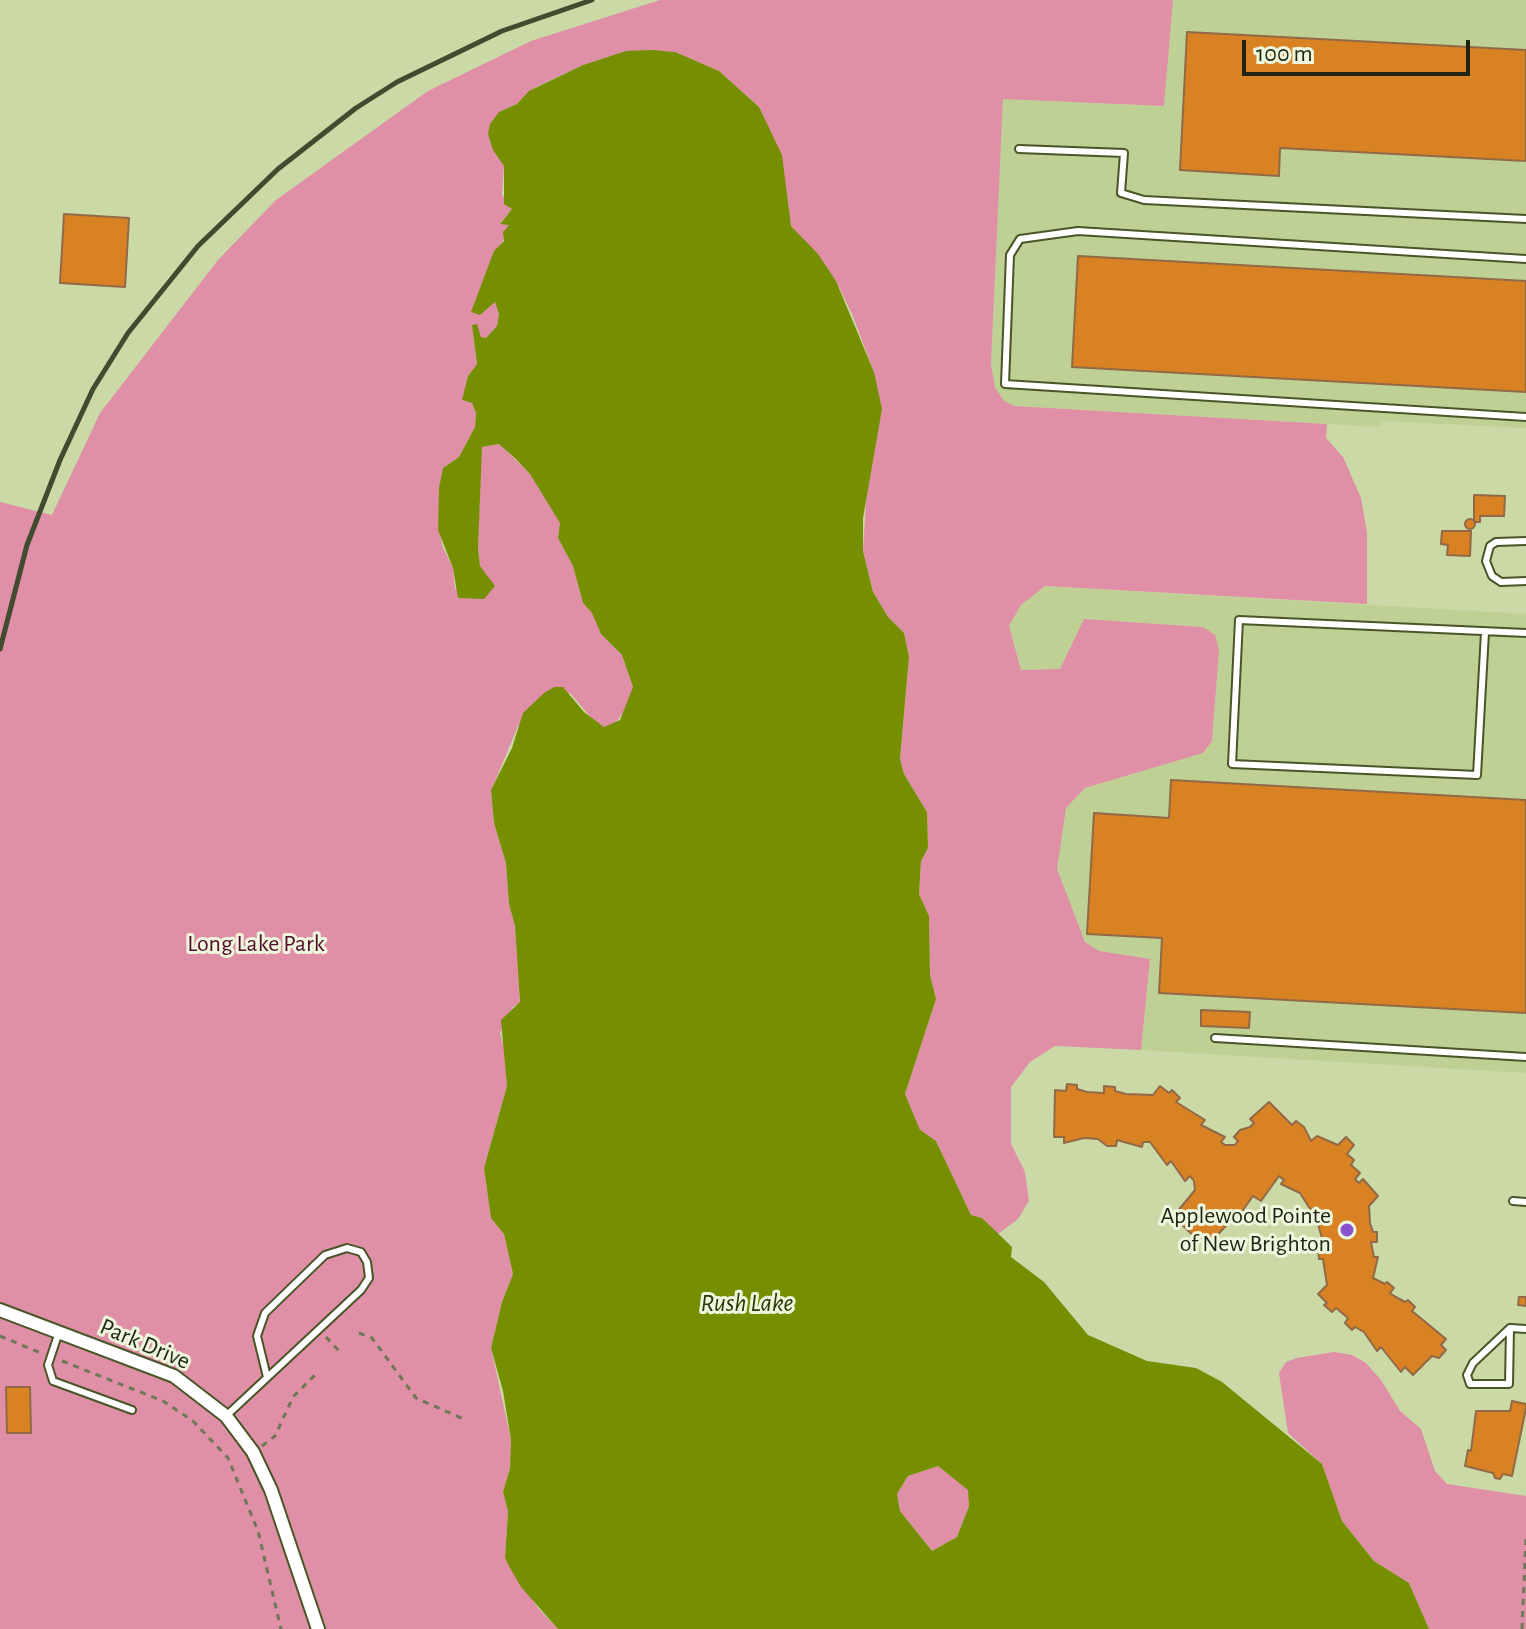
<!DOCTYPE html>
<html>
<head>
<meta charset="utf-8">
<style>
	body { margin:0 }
	#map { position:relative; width:1526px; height:1629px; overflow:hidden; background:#cad9a6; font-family:"Alegreya Sans",sans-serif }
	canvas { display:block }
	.scale { position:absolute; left:1242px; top:40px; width:228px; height:36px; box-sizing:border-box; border:4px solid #1f2511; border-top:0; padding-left:10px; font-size:24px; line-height:28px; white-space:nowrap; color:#1f2511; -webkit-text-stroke:6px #eef7dd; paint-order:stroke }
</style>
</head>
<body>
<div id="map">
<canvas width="1526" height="1629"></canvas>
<div class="scale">100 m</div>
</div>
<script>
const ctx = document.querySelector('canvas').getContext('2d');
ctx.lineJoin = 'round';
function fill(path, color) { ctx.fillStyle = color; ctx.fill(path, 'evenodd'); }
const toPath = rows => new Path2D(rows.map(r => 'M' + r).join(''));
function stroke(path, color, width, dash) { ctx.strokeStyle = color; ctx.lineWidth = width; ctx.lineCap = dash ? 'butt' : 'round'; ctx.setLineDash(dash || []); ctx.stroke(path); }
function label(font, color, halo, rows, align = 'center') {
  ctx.font = font + ' "Alegreya Sans",sans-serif'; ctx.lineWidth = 6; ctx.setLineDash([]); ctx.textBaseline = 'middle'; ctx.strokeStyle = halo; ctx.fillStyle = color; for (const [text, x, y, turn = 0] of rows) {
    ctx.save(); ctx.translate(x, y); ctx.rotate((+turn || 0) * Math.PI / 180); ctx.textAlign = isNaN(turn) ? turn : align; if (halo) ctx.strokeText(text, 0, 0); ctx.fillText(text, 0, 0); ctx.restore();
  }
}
const built = toPath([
	[1173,0,1526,0,1526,428,1381,421,1380,427,1014,406,1004,401,995,388,991,364,1003,99,1164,106],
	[1044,586,1526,614,1526,1073,1141,1050,1150,959,1099,951,1085,942,1057,869,1058,843,1066,808,1085,788,1203,753,1212,741,1219,650,1203,627,1084,619,1060,669,1021,670,1009,626,1021,605]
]);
const green = toPath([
	[660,0,1173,0,1164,106,1003,99,991,364,995,388,1004,401,1014,406,1327,424,1326,438,1343,457,1361,498,1367,532,1367,604,1045,586,1021,605,1009,626,1021,670,1060,669,1084,619,1203,627,1215,635,1219,650,1212,741,1203,753,1085,788,1066,808,1057,869,1085,942,1099,951,1150,959,1141,1050,1055,1046,1030,1062,1011,1087,1011,1144,1025,1172,1029,1201,1018,1219,998,1234,982,1218,971,1215,936,1141,920,1131,905,1094,936,999,930,975,929,916,919,894,921,861,928,848,927,812,904,774,900,759,909,657,904,633,888,617,873,592,863,551,874,372,852,314,836,281,791,226,759,107,719,71,674,52,627,51,583,65,534,88,517,104,499,112,488,134,504,166,502,195,512,209,500,223,510,225,473,307,483,309,496,301,499,314,497,326,486,338,481,337,476,324,473,334,477,364,468,376,463,400,472,403,476,413,475,427,459,457,443,468,438,522,442,545,453,568,455,589,488,579,480,566,478,547,481,454,482,447,500,444,530,474,557,516,560,523,558,538,573,566,583,603,592,612,601,634,622,655,633,687,626,709,613,726,604,727,594,721,570,693,518,726,491,791,494,823,506,863,509,904,515,926,520,1003,513,1007,500,1033,506,1054,507,1086,484,1168,491,1217,504,1234,513,1274,502,1302,491,1348,511,1440,510,1468,503,1492,508,1511,505,1558,538,1608,558,1629,0,1629,0,502,52,515,100,413,218,260,276,200,428,91,531,41],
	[1334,1352,1352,1355,1366,1363,1381,1380,1400,1411,1421,1429,1435,1471,1447,1484,1526,1496,1526,1629,1429,1629,1409,1583,1374,1561,1342,1521,1322,1464,1288,1433,1279,1373,1286,1362,1297,1358],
	[938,1466,969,1490,969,1506,957,1537,932,1551,900,1511,897,1494,908,1476]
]);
const water = toPath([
	[651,50,675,52,719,71,759,107,782,155,791,226,818,254,836,281,874,372,882,409,863,518,863,551,873,592,888,617,904,633,909,657,900,759,904,774,927,812,928,848,921,861,919,894,929,916,930,975,936,999,905,1094,920,1130,936,1141,971,1215,982,1218,1012,1247,1011,1257,1044,1282,1088,1335,1147,1361,1196,1368,1222,1382,1322,1464,1342,1521,1374,1561,1409,1583,1429,1629,558,1629,521,1587,509,1566,505,1558,508,1511,503,1492,510,1468,511,1440,503,1391,491,1348,502,1302,513,1274,504,1234,491,1218,484,1168,507,1086,501,1020,520,1002,515,926,509,904,506,863,494,823,491,790,512,748,523,713,544,693,554,687,563,687,584,712,604,727,620,720,633,687,622,655,601,634,592,613,583,603,573,566,558,538,560,523,530,474,515,458,499,444,482,447,478,548,480,566,495,586,484,599,458,598,453,568,438,530,439,488,443,468,459,457,475,427,476,413,472,403,462,400,468,376,477,364,472,325,477,324,481,337,486,338,497,326,499,314,495,302,480,315,471,312,494,251,504,241,503,232,509,225,500,224,512,209,504,204,504,166,493,150,488,134,490,124,499,112,517,104,529,91,583,65,626,51],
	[938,1466,968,1490,969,1506,957,1537,932,1551,900,1511,897,1494,908,1476]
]);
const building = toPath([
	[1187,32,1526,50,1526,161,1280,148,1279,176,1180,170,1187,32],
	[64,214,129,218,125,287,60,283,64,214],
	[1078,256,1526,281,1526,392,1072,367,1078,256],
	[1474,495,1505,496,1504,516,1480,516,1480,522,1474,522,1474,495],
	'1465 524a5 5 0 1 1 10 0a5 5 0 1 1-10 0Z',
	[1442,531,1471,531,1470,556,1447,555,1448,545,1441,544,1442,531],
	[1171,780,1526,800,1526,1013,1159,993,1162,938,1087,934,1094,813,1169,818,1171,780],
	[1201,1010,1250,1012,1249,1028,1201,1026,1201,1010],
	[1067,1084,1077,1085,1077,1089,1087,1092,1104,1093,1104,1086,1115,1087,1115,1091,1126,1094,1153,1095,1160,1086,1169,1093,1172,1090,1180,1098,1176,1102,1205,1120,1201,1125,1225,1137,1221,1142,1225,1145,1235,1145,1238,1141,1234,1137,1240,1130,1250,1127,1254,1123,1250,1119,1269,1102,1292,1125,1296,1121,1304,1127,1311,1141,1317,1136,1338,1145,1346,1137,1354,1145,1347,1154,1354,1160,1351,1165,1360,1173,1355,1179,1359,1183,1363,1179,1378,1196,1369,1206,1370,1223,1373,1232,1377,1232,1377,1242,1371,1242,1374,1257,1378,1257,1373,1278,1385,1284,1387,1282,1394,1288,1390,1293,1394,1296,1405,1302,1408,1300,1415,1307,1412,1311,1446,1339,1441,1345,1446,1350,1439,1358,1432,1356,1413,1375,1405,1367,1401,1372,1381,1347,1377,1351,1364,1332,1355,1327,1352,1330,1345,1323,1348,1318,1336,1308,1332,1312,1324,1305,1327,1303,1318,1294,1327,1285,1323,1259,1319,1259,1318,1249,1325,1249,1316,1217,1322,1216,1322,1213,1319,1210,1314,1215,1300,1193,1281,1184,1284,1180,1279,1176,1261,1201,1253,1196,1243,1210,1246,1212,1239,1219,1235,1216,1211,1242,1205,1236,1198,1240,1180,1223,1183,1218,1177,1212,1195,1190,1194,1181,1190,1176,1185,1181,1171,1161,1167,1165,1150,1142,1143,1142,1142,1147,1117,1140,1116,1146,1107,1146,1098,1139,1084,1138,1064,1143,1064,1137,1054,1137,1055,1090,1066,1091,1067,1084],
	[1519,1297,1526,1297,1526,1306,1518,1305,1519,1297],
	[6,1387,30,1387,31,1433,7,1433,6,1387],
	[1512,1401,1526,1404,1526,1408,1512,1476,1503,1474,1500,1479,1495,1478,1493,1473,1465,1466,1468,1450,1471,1451,1476,1411,1510,1411,1512,1401]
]);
const path = toPath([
	[359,1333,372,1338,416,1398,466,1420],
	[0,1336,43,1354],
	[326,1337,340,1352],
	[62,1361,163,1401,193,1421,228,1458,258,1531,281,1629],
	[262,1446,275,1436,293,1397,316,1374],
	[1522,1629,1526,1539]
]);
const service = toPath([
	[1019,149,1124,153,1121,193,1144,200,1526,219],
	[1526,259,1078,231,1020,239,1010,255,1005,384,1526,417],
	[1526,541,1496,542,1490,546,1486,561,1492,576,1501,582,1526,581],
	[1485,632,1477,775,1232,764,1239,620,1526,633],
	[1215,1038,1526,1057],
	[1513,1201,1526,1202],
	[1510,1328,1509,1384,1470,1384,1467,1375,1473,1363,1510,1328,1526,1329],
	[59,1332,48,1365,53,1381,132,1410],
	[226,1416,361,1290,369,1278,367,1262,361,1252,347,1248,325,1255,265,1313,257,1336,267,1377]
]);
const minor = toPath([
	[0,1310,174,1376,226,1416,253,1452,271,1490,318,1629]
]);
const rail = toPath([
	[0,649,27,545,60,460,93,389,128,333,198,246,278,169,356,108,397,82,502,31,592,0]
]);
const markers = [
	[1347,1230,8,"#8954cb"]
];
const parkNames = [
	["Long Lake Park",256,944]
];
const poiNames = [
	["Applewood Pointe",1331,1216],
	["of New Brighton",1331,1244]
];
const streetNames = [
	["Park Drive",145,1344,23]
];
const waterNames = [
	["Rush Lake",747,1303]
];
fill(built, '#bfd095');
fill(green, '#df8fa6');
fill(water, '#758f01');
fill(building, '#d98224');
stroke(building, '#916947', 2);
stroke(service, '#495527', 10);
stroke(minor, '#495527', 16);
stroke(path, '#6d7855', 3, [6, 6]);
stroke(service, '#fff', 6);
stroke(minor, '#fff', 12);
stroke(rail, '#424a30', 5);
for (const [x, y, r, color] of markers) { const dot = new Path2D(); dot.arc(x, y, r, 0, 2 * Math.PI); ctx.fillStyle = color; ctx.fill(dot); stroke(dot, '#eef7dd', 3); }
label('24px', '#530b29', '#eef7dd', parkNames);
label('24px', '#1f2511', '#eef7dd', poiNames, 'right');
label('24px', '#1f2511', '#eef7dd', streetNames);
label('italic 26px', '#2c3705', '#eef7dd', waterNames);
</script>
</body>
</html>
